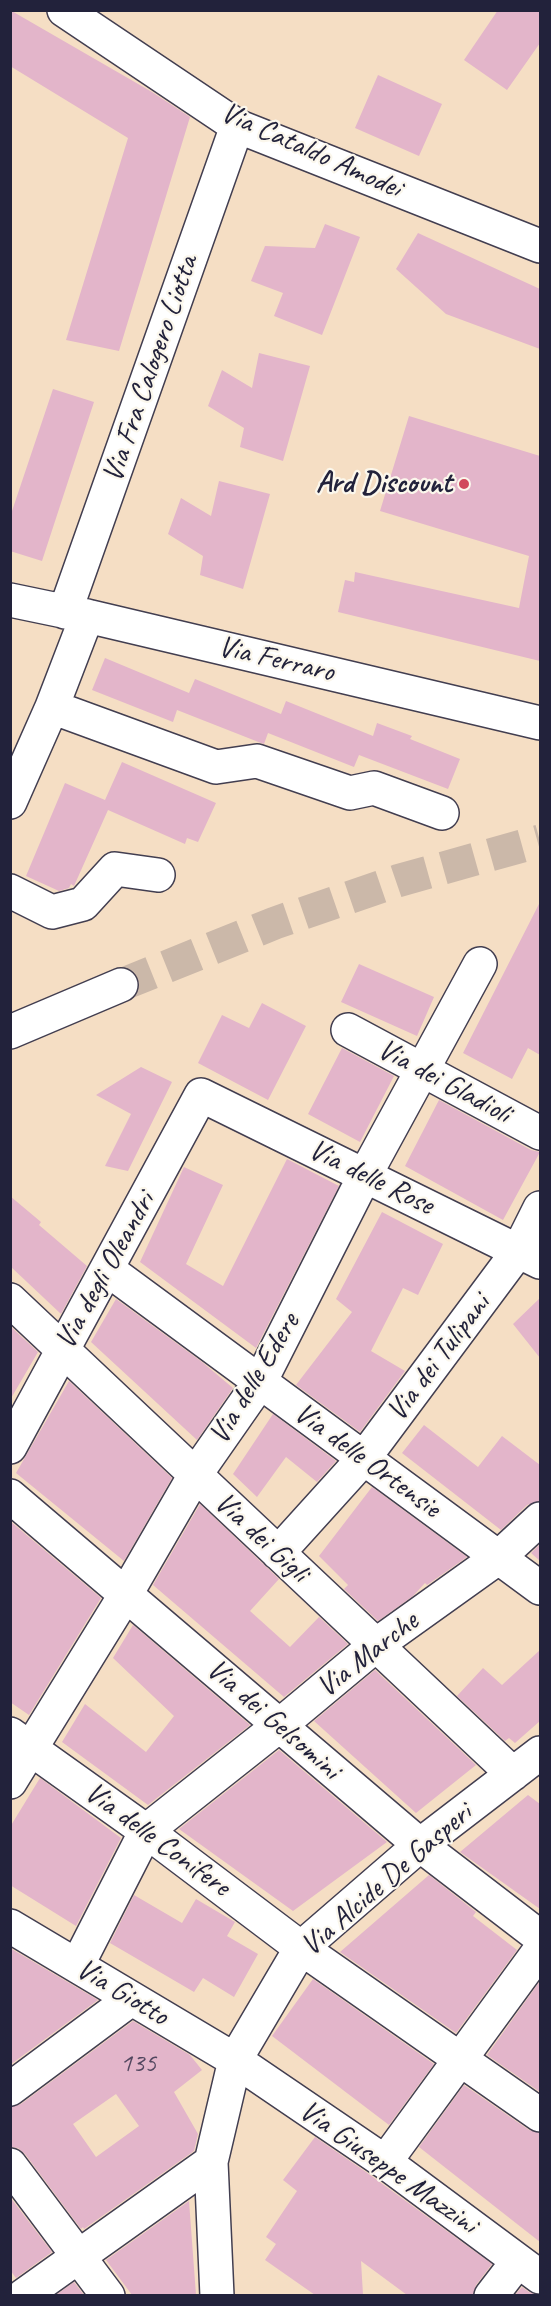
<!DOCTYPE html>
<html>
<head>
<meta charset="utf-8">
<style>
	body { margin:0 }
	#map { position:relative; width:551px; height:2306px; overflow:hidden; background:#f5dec4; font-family:Caveat,sans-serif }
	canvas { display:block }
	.frame { position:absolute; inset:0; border:12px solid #22223b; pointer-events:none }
</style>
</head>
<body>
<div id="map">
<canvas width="551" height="2306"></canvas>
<div class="frame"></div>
</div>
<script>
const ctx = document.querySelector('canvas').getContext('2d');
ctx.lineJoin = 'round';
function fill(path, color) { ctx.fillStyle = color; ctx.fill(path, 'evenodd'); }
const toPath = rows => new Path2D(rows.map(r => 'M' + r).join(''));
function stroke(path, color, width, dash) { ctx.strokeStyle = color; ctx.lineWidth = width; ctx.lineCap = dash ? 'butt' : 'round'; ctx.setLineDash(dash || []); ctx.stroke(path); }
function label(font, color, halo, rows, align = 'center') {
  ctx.font = font + ' Caveat,sans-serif'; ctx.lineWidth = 4.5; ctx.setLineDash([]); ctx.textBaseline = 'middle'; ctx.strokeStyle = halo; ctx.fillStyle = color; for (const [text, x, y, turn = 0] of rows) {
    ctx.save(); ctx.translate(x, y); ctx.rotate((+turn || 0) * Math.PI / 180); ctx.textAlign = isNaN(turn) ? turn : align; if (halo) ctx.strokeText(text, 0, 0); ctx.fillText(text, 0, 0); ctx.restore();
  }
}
const building = toPath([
	[10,10,152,92,190,117,119,351,66,340,128,138,10,66],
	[498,10,540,10,540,43,507,90,464,60],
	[378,75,442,104,419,156,355,128],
	[325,224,360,237,322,335,274,316,283,293,251,281,265,246,315,248],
	[418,233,540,289,540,349,446,314,396,269],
	[259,353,310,366,283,461,240,447,244,428,208,406,222,370,252,388],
	[53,389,94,402,42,561,10,551,10,517],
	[409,416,540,456,540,661,338,612,345,580,354,582,355,572,519,608,529,556,380,511],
	[219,481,270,494,243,589,200,575,203,556,168,534,181,498,211,516],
	[105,658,189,693,195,679,281,714,286,701,373,736,377,723,412,736,410,739,460,759,448,789,359,755,354,767,268,733,264,744,261,743,177,710,173,722,92,690],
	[122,762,216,803,198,842,187,838,185,844,108,810,74,886,71,884,69,888,59,891,26,876,65,783,105,800],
	[540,902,540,1055,528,1048,512,1079,463,1053],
	[359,964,434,997,417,1036,341,1002],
	[262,1003,306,1026,268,1100,198,1063,222,1015,249,1028],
	[342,1048,394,1076,360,1142,308,1114],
	[141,1067,172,1082,128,1171,105,1166,131,1114,96,1095],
	[439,1100,531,1150,540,1152,503,1220,405,1166],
	[287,1159,339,1186,256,1348,140,1262,184,1167,223,1185,186,1264,223,1286],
	[10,1196,41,1222,39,1225,87,1266,61,1314,10,1266],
	[382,1212,443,1244,418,1295,403,1288,371,1351,405,1371,360,1432,296,1385,352,1312,336,1299],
	[540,1298,540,1358,513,1324],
	[116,1299,202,1362,233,1388,197,1440,91,1342],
	[10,1326,38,1352,10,1400],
	[69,1381,172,1478,124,1561,16,1473],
	[273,1414,336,1461,317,1482,286,1457,257,1497,233,1474],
	[424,1425,478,1467,502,1436,540,1465,540,1501,527,1505,501,1530,402,1453],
	[372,1487,467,1557,427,1585,425,1583,413,1596,378,1621,344,1589,348,1585,319,1556],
	[200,1504,279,1579,250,1611,290,1647,319,1617,348,1644,284,1697,153,1585],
	[10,1521,101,1598,29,1715,10,1702],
	[540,1544,540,1561,531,1553],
	[133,1625,250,1725,148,1805,62,1742,85,1704,146,1752,174,1716,113,1658],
	[540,1650,540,1721,515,1743,509,1738,505,1741,457,1696,483,1668,502,1685],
	[375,1670,476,1765,416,1813,314,1721],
	[279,1750,387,1842,293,1911,179,1829],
	[40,1778,121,1838,76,1926,10,1885,10,1827],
	[528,1795,540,1804,540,1909,460,1852],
	[429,1875,476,1912,473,1916,517,1950,456,2033,340,1952],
	[134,1895,182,1923,196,1899,235,1922,227,1936,258,1954,234,1997,203,1978,194,1992,110,1943],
	[10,1948,98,2000,10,2065],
	[313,1979,434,2064,389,2125,272,2036],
	[540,1981,540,2092,487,2055],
	[133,2021,190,2055,202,2070,174,2092,198,2134,194,2151,84,2229,83,2227,81,2229,25,2154,18,2148,10,2147,10,2107,21,2104],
	[116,2094,139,2126,96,2157,73,2124],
	[464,2085,529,2130,540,2133,540,2242,419,2147],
	[315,2137,366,2172,492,2264,476,2285,473,2295,407,2295,361,2261,363,2295,315,2295,265,2260,276,2244,266,2237,297,2191,283,2180],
	[10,2197,52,2252,16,2278,10,2270],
	[189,2201,196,2295,132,2295,106,2260],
	[74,2282,84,2295,56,2295],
	[522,2287,529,2292,537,2295,515,2295]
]);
const majorTunnel = toPath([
	[121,985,275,923,397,881,540,841]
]);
const minor = toPath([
	[64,10,237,126,540,246],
	[10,600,87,616,540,723],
	[65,612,237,126],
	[52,707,216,767,257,761,350,793,374,788,442,813],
	[10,802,52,707,87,616],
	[10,891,52,912,83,904,115,869,158,875],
	[348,1030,540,1133],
	[107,1269,540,1588],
	[10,1300,513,1774],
	[10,1447,201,1095,540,1262],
	[10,1496,420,1845,540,1937],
	[278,1553,364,1458,519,1250,540,1208],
	[10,1734,146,1831,301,1948,540,2115],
	[10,1782,126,1594,195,1475,260,1382,365,1175,480,964],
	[10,1926,235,2060,385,2162,540,2277],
	[77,1966,146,1831,280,1725,376,1645,499,1557,540,1519],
	[10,2089,131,1999],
	[385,2162,540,1950],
	[10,2165,108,2296],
	[23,2296,211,2162],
	[217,2296,211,2162,235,2060,301,1948,420,1845,540,1753],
	[491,2296,518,2261]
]);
const major = toPath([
	[10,1032,121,985]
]);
const markers = [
	[464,484,6,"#d1495b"]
];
const numberNames = [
	["135",138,2064]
];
const streetNames = [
	["Via Cataldo Amodei",311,151,24],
	["Via Fra Calogero Liotta",151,369,-71],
	["Via Ferraro",276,660,13],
	["Via dei Gladioli",444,1082,28],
	["Via delle Rose",371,1178,26],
	["Via degli Oleandri",106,1271,-61],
	["Via dei Tulipani",439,1358,-53],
	["Via delle Edere",255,1379,-59],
	["Via delle Ortensie",367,1461,36],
	["Via dei Gigli",261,1538,43],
	["Via Marche",368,1655,-38],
	["Via dei Gelsomini",273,1720,41],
	["Via delle Conifere",157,1840,36],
	["Via Alcide De Gasperi",387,1880,-41],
	["Via Giotto",122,1993,31],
	["Via Giuseppe Mazzini",388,2168,35]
];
const poiNames = [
	["Ard Discount",452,484]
];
fill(building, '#e3b5ca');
stroke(majorTunnel, '#cbb8a9', 33, [33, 16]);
stroke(minor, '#423e50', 36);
stroke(major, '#423e50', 36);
stroke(minor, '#fff', 33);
stroke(major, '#fff', 33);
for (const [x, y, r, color] of markers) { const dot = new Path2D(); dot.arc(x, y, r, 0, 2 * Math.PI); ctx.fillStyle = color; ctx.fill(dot); stroke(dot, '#fbf7ec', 2); }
label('27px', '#52475f', null, numberNames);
label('30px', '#22223b', '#fbf7ec', streetNames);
label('bold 30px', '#22223b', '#fbf7ec', poiNames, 'right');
</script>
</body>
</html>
